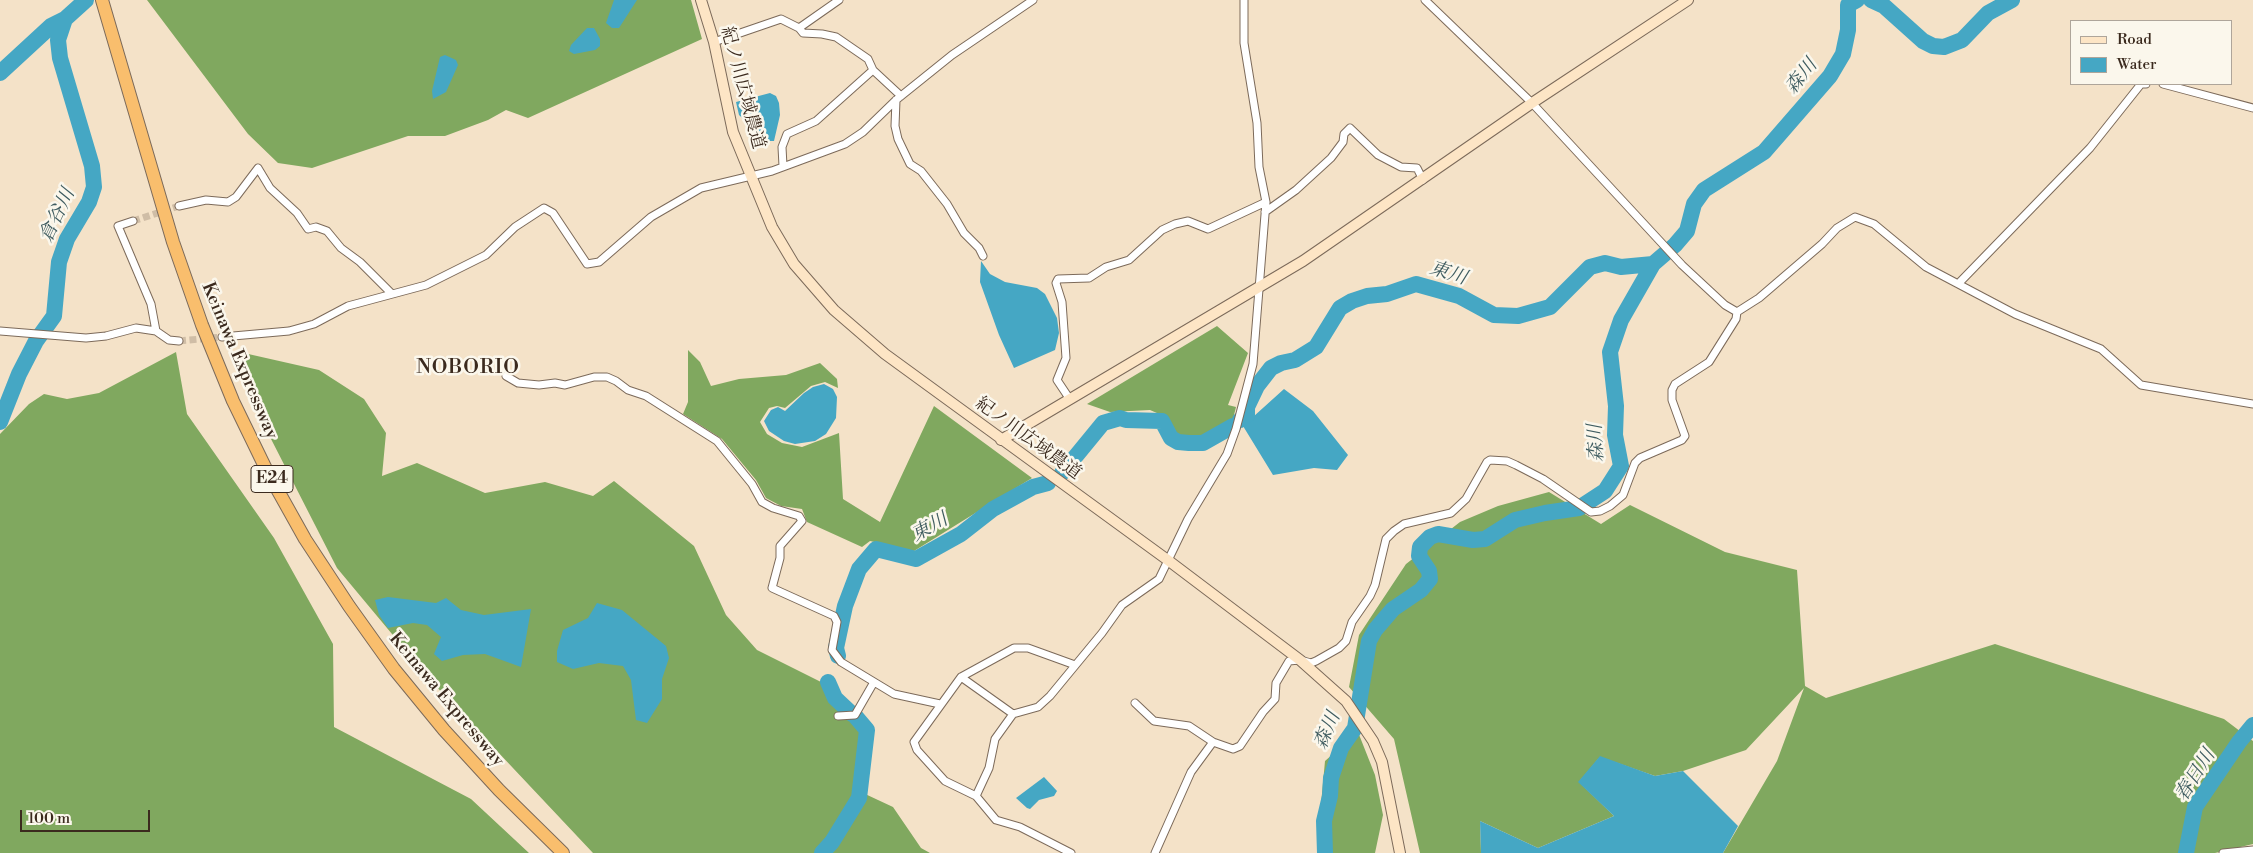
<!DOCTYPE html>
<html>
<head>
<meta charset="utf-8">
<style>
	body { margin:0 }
	#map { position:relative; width:2253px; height:853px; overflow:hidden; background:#f4e2c8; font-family:"Libre Bodoni",serif }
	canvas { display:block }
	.legend { position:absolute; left:2070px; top:20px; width:162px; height:65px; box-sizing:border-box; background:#fbf7ec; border:1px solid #aea59a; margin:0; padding:6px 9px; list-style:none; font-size:15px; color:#3b2a1e }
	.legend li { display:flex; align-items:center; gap:10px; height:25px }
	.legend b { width:25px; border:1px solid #aea59a }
	.scale { position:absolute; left:20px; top:810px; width:130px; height:22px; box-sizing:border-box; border:2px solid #3b2a1e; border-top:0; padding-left:6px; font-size:15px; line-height:18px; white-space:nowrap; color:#3b2a1e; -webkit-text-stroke:4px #fbf7ec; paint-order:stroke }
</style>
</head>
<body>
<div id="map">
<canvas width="2253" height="853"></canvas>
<ul class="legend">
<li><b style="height:6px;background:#fde5c5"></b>Road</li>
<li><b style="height:14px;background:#45a7c4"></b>Water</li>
</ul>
<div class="scale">100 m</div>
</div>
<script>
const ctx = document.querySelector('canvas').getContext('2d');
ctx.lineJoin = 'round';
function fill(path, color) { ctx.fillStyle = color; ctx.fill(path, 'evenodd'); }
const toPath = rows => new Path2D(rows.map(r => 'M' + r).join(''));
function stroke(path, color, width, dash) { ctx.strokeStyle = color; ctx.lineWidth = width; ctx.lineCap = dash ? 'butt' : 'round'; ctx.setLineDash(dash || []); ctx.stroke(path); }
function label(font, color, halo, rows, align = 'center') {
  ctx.font = font + ' "Libre Bodoni","Noto Serif JP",serif'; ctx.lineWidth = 5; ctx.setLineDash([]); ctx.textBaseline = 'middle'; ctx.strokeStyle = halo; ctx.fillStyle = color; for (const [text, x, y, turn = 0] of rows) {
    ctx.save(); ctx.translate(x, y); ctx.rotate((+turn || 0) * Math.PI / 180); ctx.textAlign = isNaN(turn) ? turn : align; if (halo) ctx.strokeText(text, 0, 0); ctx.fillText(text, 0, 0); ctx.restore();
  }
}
const forest = toPath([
	[147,0,691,0,702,39,528,118,506,110,488,120,445,136,408,136,312,168,278,163,248,134],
	[1217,326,1248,353,1228,405,1236,407,1233,419,1204,438,1189,440,1179,437,1170,428,1166,417,1150,410,1110,412,1087,404],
	[688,350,700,362,711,386,739,379,786,375,820,363,837,379,838,388,825,382,811,386,785,408,777,406,769,408,760,422,767,434,782,443,802,447,839,433,843,499,880,522,934,406,1032,478,914,551,870,541,862,547,807,522,802,509,781,506,766,498,756,480,722,439,683,414,688,402],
	[235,351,319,370,364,399,386,433,382,476,417,463,485,493,545,482,593,496,614,481,694,546,726,615,757,650,823,683,856,721,872,747,865,765,863,793,893,807,921,848,930,853,593,853,432,682,337,568,270,437],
	[176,352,187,414,274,538,333,644,334,727,471,799,529,853,0,853,0,434,29,404,44,394,67,399,99,393],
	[1549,492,1601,524,1630,505,1725,552,1797,570,1805,686,1826,698,1995,644,2224,719,2253,741,2253,844,2215,853,1723,853,1777,761,1804,688,1746,750,1683,771,1655,776,1600,757,1579,782,1614,816,1538,848,1480,821,1481,853,1420,853,1394,739,1349,687,1359,635,1406,564,1460,522,1498,506],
	[1358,732,1375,775,1383,815,1375,853,1322,853,1320,815,1325,761]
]);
const water = toPath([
	[614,0,637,0,619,28,612,28,606,23],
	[587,28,594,28,600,39,600,46,595,50,574,54,569,51,571,45],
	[445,55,456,60,458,65,446,92,433,99,432,91,440,57],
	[770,93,776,96,779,103,780,115,774,141,766,141,739,115,736,102],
	[981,261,990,274,1005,282,1037,288,1045,294,1057,318,1059,333,1055,350,1014,368,999,335,980,282],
	[824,384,833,389,837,397,836,418,826,434,815,441,795,444,784,441,769,431,764,421,771,410,778,407,785,411,804,393,813,387],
	[1284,389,1313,411,1348,455,1337,470,1314,468,1273,475,1243,426],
	[388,597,436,603,446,598,461,610,484,615,531,609,521,667,485,654,463,655,442,661,434,654,441,637,427,625,413,623,388,628,379,615,375,600],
	[597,603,622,610,666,646,669,658,662,679,662,699,647,723,636,720,631,680,623,666,599,663,573,669,557,662,557,651,563,630,588,618],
	[1600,756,1655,776,1683,771,1738,826,1723,853,1481,853,1480,821,1538,848,1614,816,1578,782],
	[1044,777,1057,791,1054,796,1039,800,1030,809,1027,808,1016,798]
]);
const river = toPath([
	[1871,0,1884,6,1923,41,1933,46,1944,47,1962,40,1988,13,2012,0],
	[0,73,51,26,65,19,86,0],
	[1240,420,1247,415,1247,407,1257,386,1271,368,1281,363,1295,360,1316,347,1340,308,1352,301,1367,296,1387,294,1416,284,1459,296,1494,315,1518,316,1550,307,1590,267,1605,263,1621,267,1653,264],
	[0,422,19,374,36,341,54,316,59,262,67,239,89,202,94,187,92,166,60,58,58,40,65,19],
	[1062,473,1103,423,1120,418,1126,420,1162,421,1171,438,1178,442,1189,443,1203,443,1233,426],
	[838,656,836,648,845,606,859,569,876,549,916,559,961,534,993,509,1033,487,1048,483],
	[828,682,835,698,852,714],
	[822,853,832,842,859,798,867,730,856,717],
	[1325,853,1324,821,1330,796,1331,778,1341,748,1355,728,1369,641,1375,630,1393,609,1421,590,1430,579,1429,571,1419,556,1420,547,1430,537,1438,534,1473,540,1485,539,1515,520,1545,513,1579,508,1605,491,1621,466,1615,435,1616,406,1610,352,1621,320,1653,264,1675,245,1687,231,1694,204,1704,190,1764,152,1830,76,1843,54,1848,30,1848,5,1857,0],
	[2186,853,2195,807,2239,742,2253,725]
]);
const streetTunnel = toPath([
	[133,221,179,206],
	[179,341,222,337]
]);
const street = toPath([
	[1425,0,1532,103,1682,265,1725,305,1737,312],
	[799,28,839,0],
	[714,42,781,19,799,28,803,33,822,34,836,37,868,59,873,70,816,121,787,134,782,147,783,166],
	[873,70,901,96],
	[2163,84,2253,108],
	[896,100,895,126,898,139,910,164,921,171,947,204,964,233,979,248,983,256],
	[179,206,206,200,228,202,236,197,258,168,270,188,297,213,308,229,316,227,327,231,341,248,360,262,392,294],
	[1265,212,1296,190,1331,158,1343,142,1344,134,1350,128,1378,155,1401,167,1417,168,1423,180],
	[133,221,118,226,151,304,156,331],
	[1959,283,2090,148,2141,84,2146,84],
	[1737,312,1759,298,1822,244,1837,228,1855,217,1874,224,1926,267,2015,314,2101,349,2141,385,2253,404],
	[0,331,86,338,106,336,136,328,156,331,169,340,179,341],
	[222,337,289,331,314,324,348,306,426,285,486,255,515,227,544,208,553,213,587,264,599,262,651,217,701,188,772,171,845,144,863,132,896,100,952,55,1033,0],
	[506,376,518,383,539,385,555,383,565,385,594,377,607,377,616,381,628,390,646,396,717,441,752,484,762,502,773,508,799,516,802,521,780,546,780,558,772,588,834,616,837,622,832,650,841,662,894,694,940,704],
	[1069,398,1057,380,1066,358,1062,302,1056,283,1058,279,1089,278,1106,267,1129,260,1162,230,1175,224,1188,221,1208,229,1266,202],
	[961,677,1013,714],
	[1135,703,1154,721,1189,726,1213,742],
	[838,716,855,715,874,682],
	[976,796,989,768,995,739,1013,714,1038,707,1050,696,1102,633,1122,605,1159,579,1188,519,1227,454,1236,429,1253,364,1266,202,1259,167,1257,123,1244,43,1244,0],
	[1071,853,1020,827,996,820,976,796,945,781,917,750,914,742,961,677,1014,648,1028,648,1075,665],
	[1155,853,1191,772,1213,742,1233,749,1240,746,1263,712,1275,699,1276,683,1289,661,1300,660,1311,663,1316,661,1339,648,1346,641,1352,622,1370,596,1375,585,1386,539,1394,531,1404,524,1451,513,1466,499,1487,462,1490,460,1507,461,1516,465,1543,479,1591,512,1600,511,1610,506,1623,495,1635,463,1640,458,1682,440,1685,436,1672,400,1672,390,1675,384,1709,362,1736,319,1737,312],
	[2223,853,2253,850]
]);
const secondary = toPath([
	[701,0,714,42,733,132,772,227,794,264,834,310,885,354,1169,561,1300,660,1346,701,1373,741,1382,762,1400,853],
	[1001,440,1303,261,1532,103,1688,0]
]);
const highway = toPath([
	[102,0,173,242,202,325,233,401,267,471,305,539,349,606,394,669,444,730,499,790,563,853]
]);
const shields = [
	[272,479,42]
];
const shieldNames = [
	["E24",272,479]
];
const streetNames = [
	["紀ノ川広域農道",742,88,75],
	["Keinawa Expressway",239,361,67],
	["紀ノ川広域農道",1028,439,36],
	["Keinawa Expressway",446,700,50]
];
const waterNames = [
	["森川",1802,77,-51],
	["倉谷川",58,216,-65],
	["東川",1448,274,18],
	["森川",1597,443,-93],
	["東川",930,528,-29],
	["森川",1328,731,-67],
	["春日川",2196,776,-58]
];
const quarterNames = [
	["NOBORIO",468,368]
];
fill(forest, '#80a85f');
fill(water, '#45a7c4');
stroke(river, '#45a7c4', 16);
stroke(streetTunnel, '#cfbda6', 7, [7, 3.5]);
stroke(street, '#7c6a5a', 9);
stroke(secondary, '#7c6a5a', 12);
stroke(highway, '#7c6a5a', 14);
stroke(street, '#fff', 7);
stroke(secondary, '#fde5c5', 10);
stroke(highway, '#f9be6d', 12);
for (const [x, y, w] of shields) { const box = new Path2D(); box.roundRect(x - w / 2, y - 13.5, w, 27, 4); ctx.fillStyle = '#fbf7ec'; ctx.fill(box); stroke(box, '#3b2a1e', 1); }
label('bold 16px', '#3b2a1e', null, shieldNames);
label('18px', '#3b2a1e', '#fbf7ec', streetNames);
label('italic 19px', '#3f5c60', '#fbf7ec', waterNames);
ctx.letterSpacing = '1px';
label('20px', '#3b2a1e', '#fbf7ec', quarterNames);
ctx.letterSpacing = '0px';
</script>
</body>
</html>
